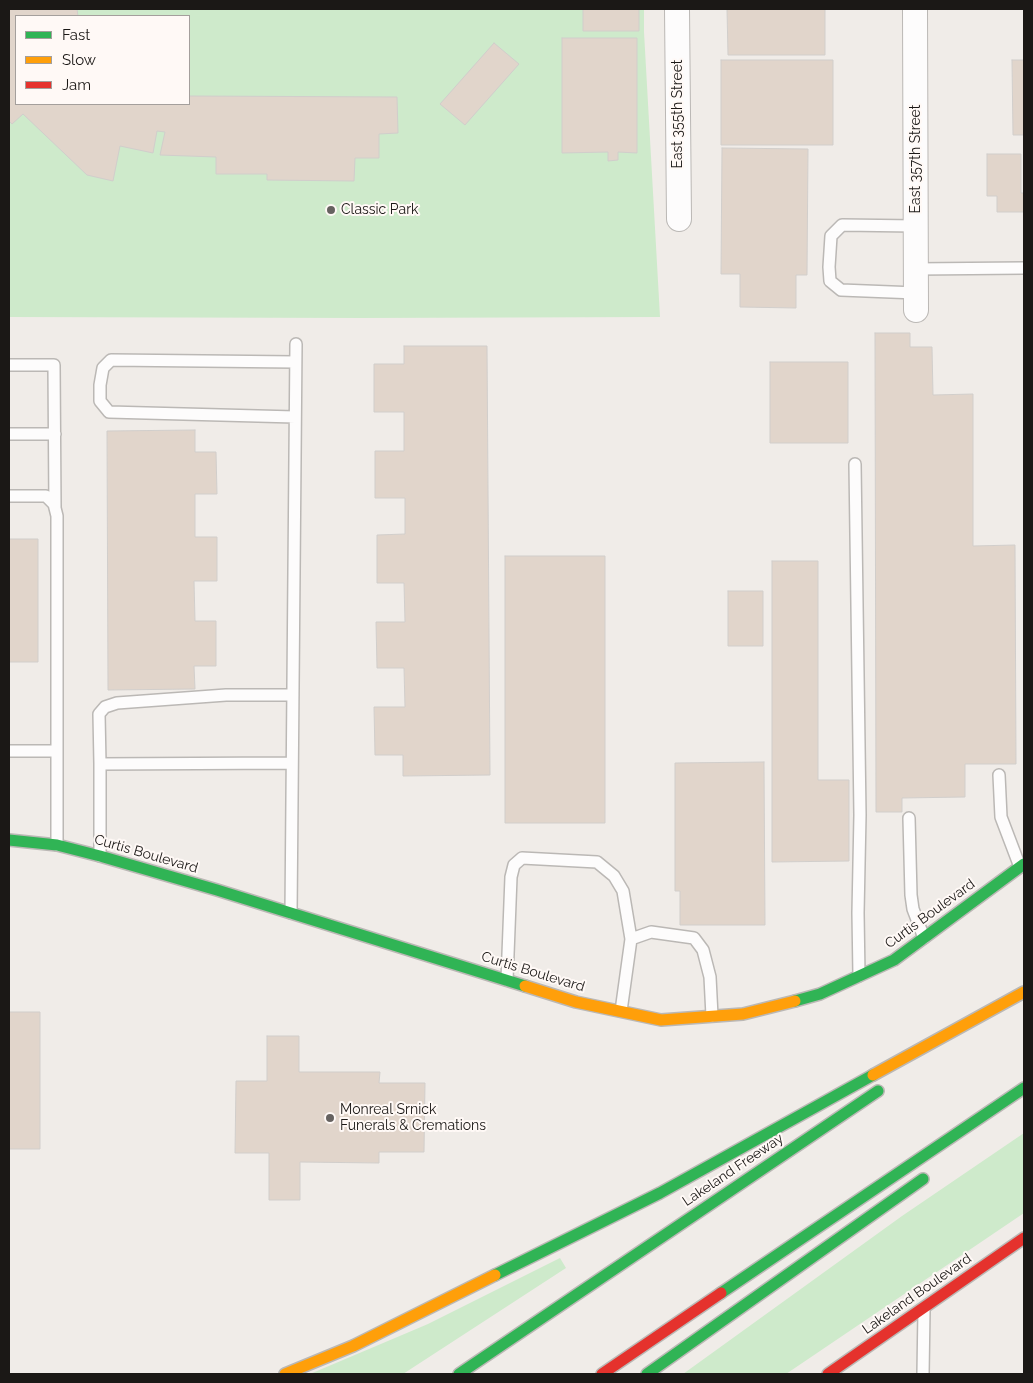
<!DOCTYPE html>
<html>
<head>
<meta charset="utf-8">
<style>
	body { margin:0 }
	#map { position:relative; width:1033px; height:1383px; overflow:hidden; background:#f0ece8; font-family:Raleway,sans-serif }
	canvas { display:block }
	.frame { position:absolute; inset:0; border:10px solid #1b1816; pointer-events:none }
	.legend { position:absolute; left:15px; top:15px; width:175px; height:90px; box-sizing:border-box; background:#fff9f6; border:1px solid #a49f9c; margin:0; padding:6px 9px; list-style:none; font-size:15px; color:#1b1816 }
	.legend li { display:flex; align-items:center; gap:10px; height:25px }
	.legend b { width:25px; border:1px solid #a49f9c }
</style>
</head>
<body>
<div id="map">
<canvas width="1033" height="1383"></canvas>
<div class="frame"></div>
<ul class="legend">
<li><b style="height:6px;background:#30b455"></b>Fast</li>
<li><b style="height:6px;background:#ff9f0a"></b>Slow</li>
<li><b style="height:6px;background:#e5322d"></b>Jam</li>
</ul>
</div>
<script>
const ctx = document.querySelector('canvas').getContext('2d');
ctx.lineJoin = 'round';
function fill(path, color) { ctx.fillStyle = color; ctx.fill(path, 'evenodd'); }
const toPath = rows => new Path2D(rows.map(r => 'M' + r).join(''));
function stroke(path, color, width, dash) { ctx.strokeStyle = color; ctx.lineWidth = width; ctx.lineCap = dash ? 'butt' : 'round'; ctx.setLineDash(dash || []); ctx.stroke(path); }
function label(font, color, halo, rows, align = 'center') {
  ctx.font = font + ' Raleway,sans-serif'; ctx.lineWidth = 4; ctx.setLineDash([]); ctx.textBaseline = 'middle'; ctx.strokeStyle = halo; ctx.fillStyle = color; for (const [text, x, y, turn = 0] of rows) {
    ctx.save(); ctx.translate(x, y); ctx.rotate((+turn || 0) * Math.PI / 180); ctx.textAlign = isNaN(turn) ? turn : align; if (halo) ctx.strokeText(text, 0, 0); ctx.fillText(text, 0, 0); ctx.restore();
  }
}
const green = toPath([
	[9,9,644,9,644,32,660,317,361,318,9,317],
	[16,16,189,16,189,104,16,104],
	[1024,1133,1024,1213,786,1374,683,1374,902,1216],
	[560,1258,566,1268,403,1374,310,1374,428,1324]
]);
const building = toPath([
	[9,9,77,9,78,16,16,16,16,104,189,104,189,96,397,97,398,133,379,134,379,158,355,158,354,181,267,180,267,174,216,174,216,157,160,155,165,132,157,131,153,153,120,146,113,181,87,175,23,114,12,124,9,121,9,9],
	[583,9,639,9,639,31,583,31,583,9],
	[727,9,825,9,825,55,728,55,727,9],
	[562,38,637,38,637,153,618,152,618,160,608,161,608,152,562,153,562,38],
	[494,43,519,64,465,125,440,104,494,43],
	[721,60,833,60,833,145,721,145,721,60],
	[1012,60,1024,60,1024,135,1013,135,1012,60],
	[722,148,808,149,807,275,796,275,796,308,740,307,740,274,721,274,722,148],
	[987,154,1021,154,1021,193,1024,193,1024,212,997,212,997,196,987,196,987,154],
	[875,333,910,333,910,347,932,347,933,395,973,394,973,546,1015,545,1016,764,965,764,965,797,902,798,902,812,876,812,875,333],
	[404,346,487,346,490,775,403,776,403,755,375,755,374,707,405,707,404,668,377,668,376,622,405,622,404,583,377,583,377,535,405,534,405,498,375,498,375,451,404,451,404,412,374,412,374,364,404,364,404,346],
	[770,362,848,362,848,443,770,443,770,362],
	[195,430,195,452,216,452,217,494,195,494,195,537,217,537,217,581,194,581,195,621,216,621,216,666,194,666,195,689,108,690,107,431,195,430],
	[9,539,38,539,38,662,9,662,9,539],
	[505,556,605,556,605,823,505,823,505,556],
	[772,561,818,561,818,780,849,780,849,861,772,862,772,561],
	[728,591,763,591,763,646,728,646,728,591],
	[764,762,765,925,680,925,680,891,675,891,675,763,764,762],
	[9,1012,40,1012,40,1149,9,1149,9,1012],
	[267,1036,299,1036,299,1072,380,1072,379,1083,425,1083,424,1152,379,1152,379,1163,300,1162,300,1200,269,1200,269,1153,235,1153,236,1081,267,1081,267,1036]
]);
const lane = toPath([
	[916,226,842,225,831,236,829,267,830,281,841,290,916,293],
	[916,269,1024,268],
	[9,365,54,365,55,508],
	[295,417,109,412,100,401,100,385,103,368,111,360,295,362],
	[9,434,55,434],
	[855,464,860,815,858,913,859,976],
	[9,496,46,496,54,504,57,516,57,845],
	[9,751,57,751],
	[100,764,99,714,105,707,117,703,226,695,293,695],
	[999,775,1001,817,1020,867],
	[909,818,911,895,913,909,924,938],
	[100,856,100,764,292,763],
	[291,913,296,344],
	[631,939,651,932,694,938,703,950,710,977,712,1016],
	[507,980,511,877,514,865,522,858,597,862,614,876,623,891,631,939,621,1011],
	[923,1374,924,1310]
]);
const street = toPath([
	[677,9,679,219],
	[915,9,916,310]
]);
const fast = toPath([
	[9,840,57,845,100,856,217,890,525,986],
	[795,1001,820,994,894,960,1024,864],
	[495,1275,660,1193,873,1075],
	[721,1293,1024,1088],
	[459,1374,878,1091],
	[647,1374,923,1179]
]);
const slow = toPath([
	[525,986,576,1002,661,1020,743,1014,795,1001],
	[873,1075,1024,992],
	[285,1374,353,1346,495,1275]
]);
const jam = toPath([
	[602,1374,721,1293],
	[828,1374,1024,1238]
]);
const markers = [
	[331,210,5,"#666260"],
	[330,1118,5,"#666260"]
];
const streetNames = [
	["East 355th Street",678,114,-90],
	["East 357th Street",916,159,-90],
	["Curtis Boulevard",146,854,16],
	["Curtis Boulevard",930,914,-36],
	["Curtis Boulevard",533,972,17],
	["Lakeland Freeway",733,1170,-34],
	["Lakeland Boulevard",917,1294,-35]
];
const poiNames = [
	["Classic Park",341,210],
	["Monreal Srnick",340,1110],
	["Funerals & Cremations",340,1126]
];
fill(green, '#ceeacb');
fill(building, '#e1d5cb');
stroke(building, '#d1cecb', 1);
stroke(lane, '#bbb8b5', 14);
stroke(street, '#bbb8b5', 26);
stroke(fast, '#bbb8b5', 14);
stroke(slow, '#bbb8b5', 14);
stroke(jam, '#bbb8b5', 14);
stroke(lane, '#fdfcfc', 11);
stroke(street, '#fdfcfc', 24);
stroke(fast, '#30b455', 11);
stroke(slow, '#ff9f0a', 11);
stroke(jam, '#e5322d', 11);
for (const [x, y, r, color] of markers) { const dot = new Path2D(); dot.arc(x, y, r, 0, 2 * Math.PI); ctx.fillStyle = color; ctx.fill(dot); stroke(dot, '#fff9f6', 2); }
label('14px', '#1b1816', '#fff9f6', streetNames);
label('14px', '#1b1816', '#fff9f6', poiNames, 'left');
</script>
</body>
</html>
